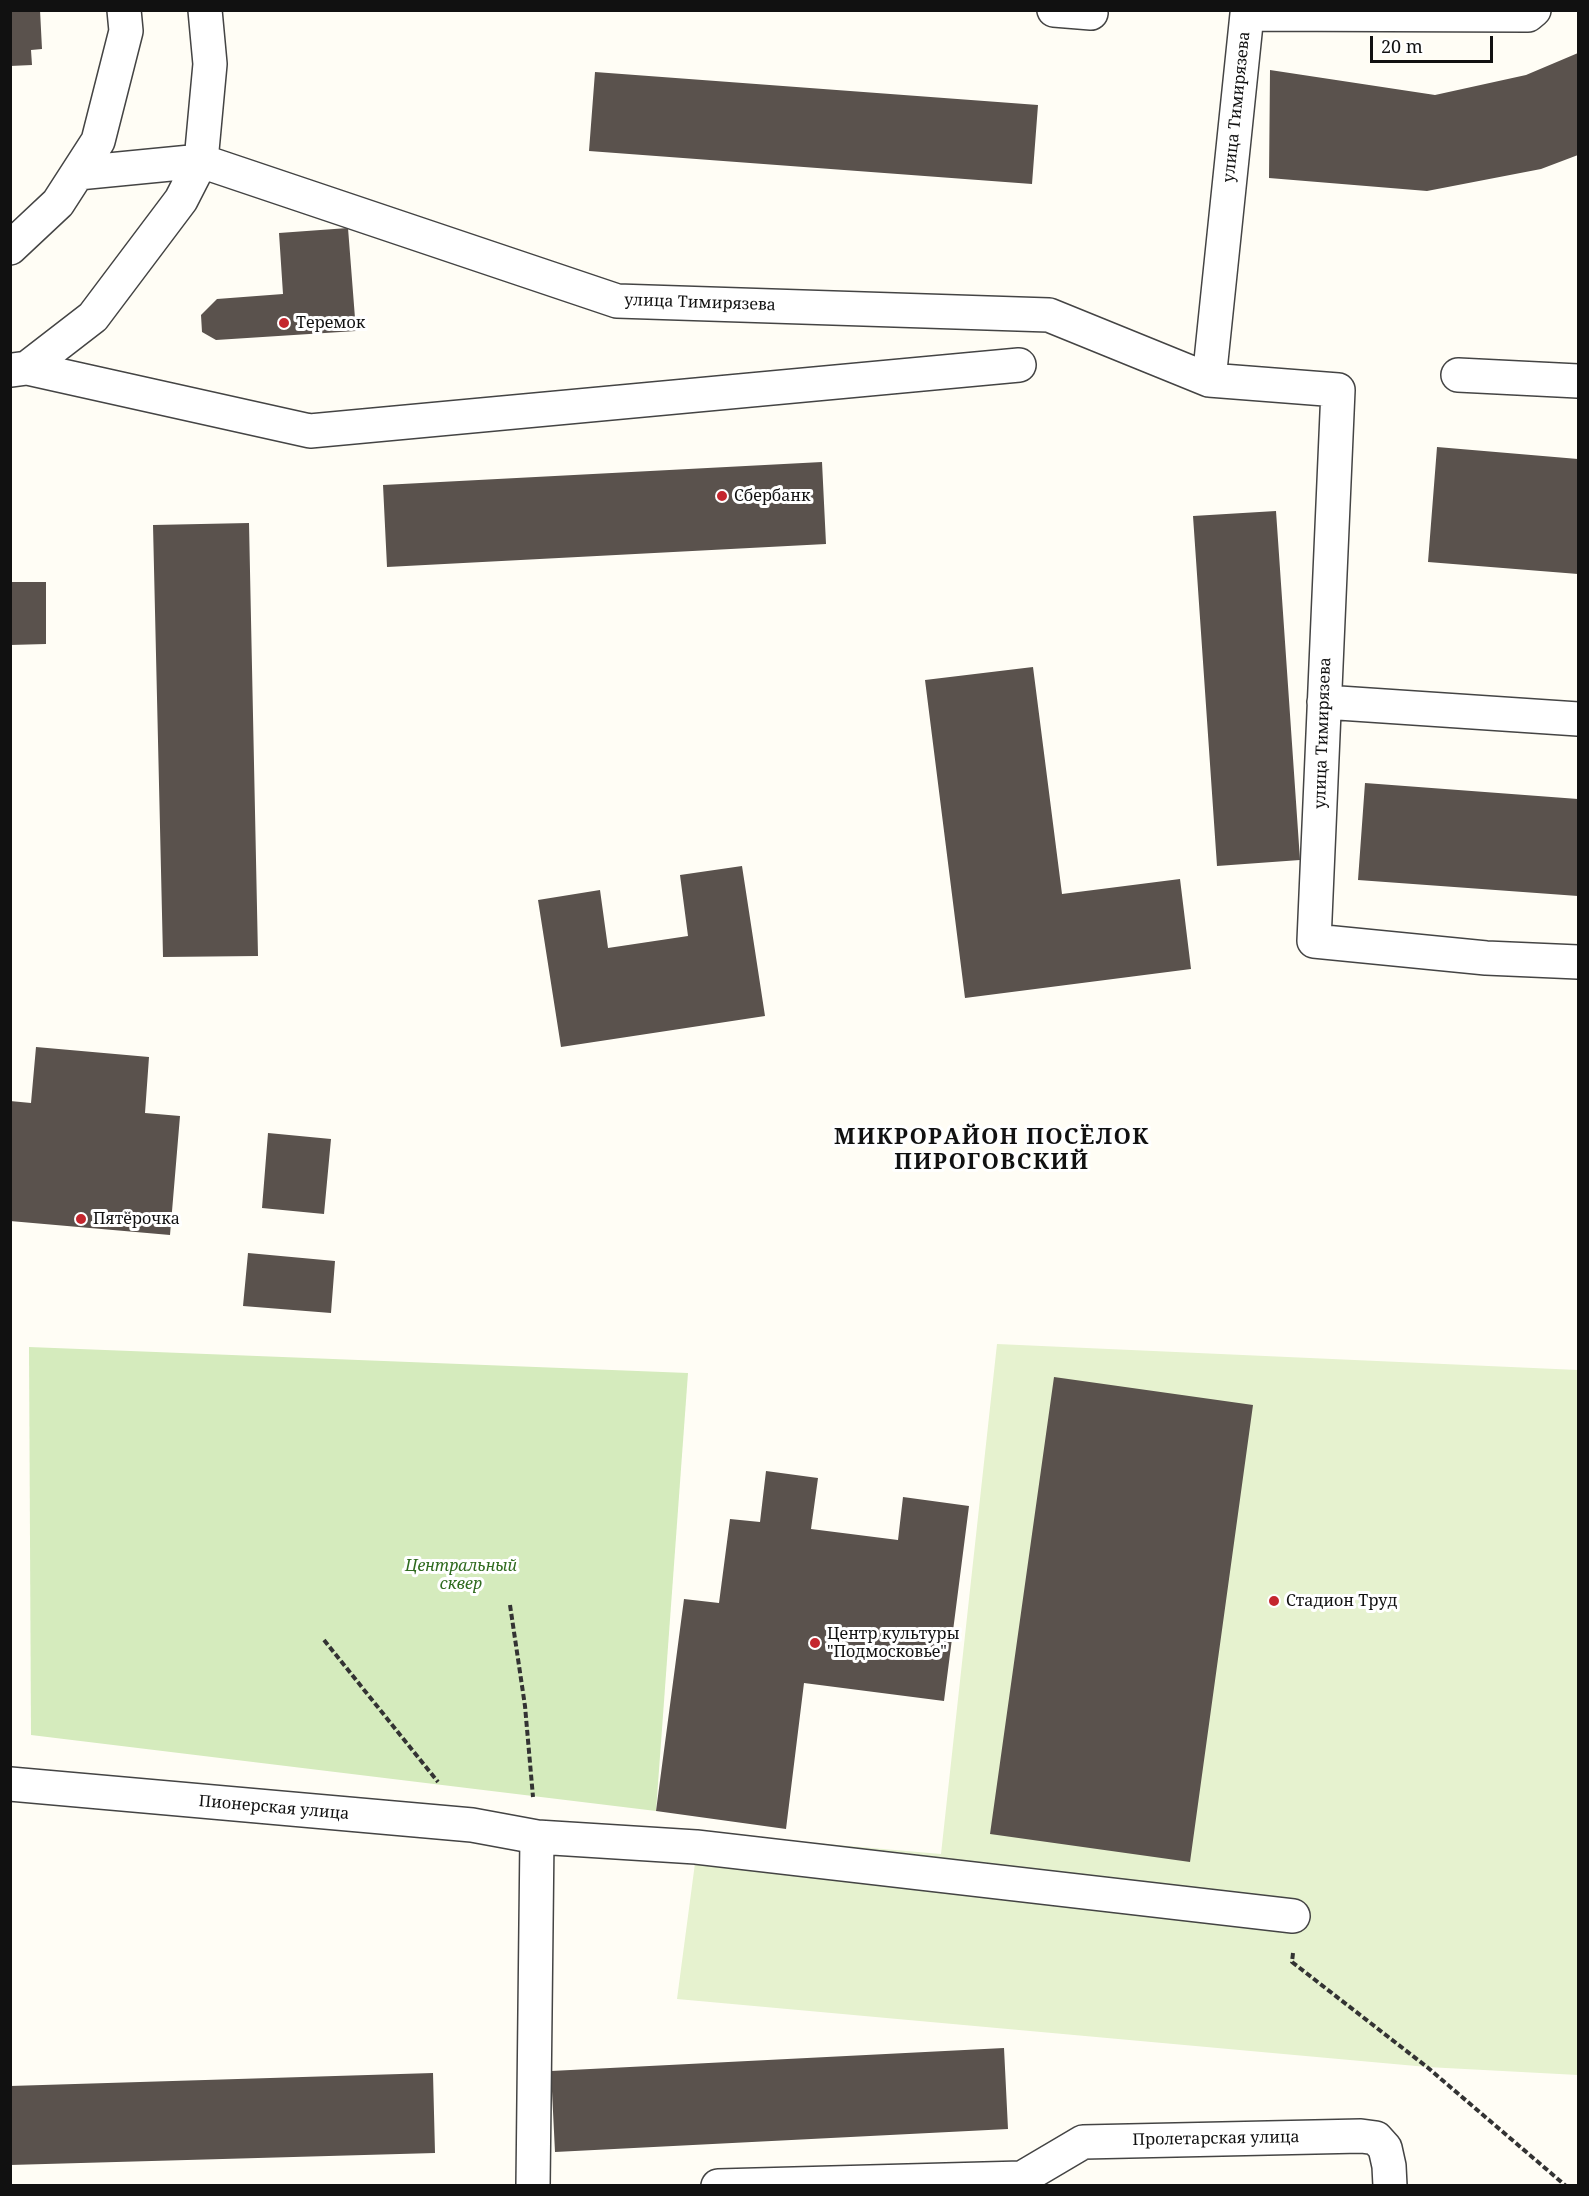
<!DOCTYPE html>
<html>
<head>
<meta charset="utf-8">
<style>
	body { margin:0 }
	#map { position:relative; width:1589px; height:2196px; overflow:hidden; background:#fffdf5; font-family:"Noto Serif",serif }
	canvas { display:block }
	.frame { position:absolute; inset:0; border:12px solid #111; pointer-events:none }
	.scale { position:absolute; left:1370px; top:36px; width:123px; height:27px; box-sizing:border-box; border:3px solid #111; border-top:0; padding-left:8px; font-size:18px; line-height:21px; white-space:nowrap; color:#111; -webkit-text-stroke:4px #fff; paint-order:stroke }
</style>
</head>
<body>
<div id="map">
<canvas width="1589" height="2196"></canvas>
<div class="frame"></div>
<div class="scale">20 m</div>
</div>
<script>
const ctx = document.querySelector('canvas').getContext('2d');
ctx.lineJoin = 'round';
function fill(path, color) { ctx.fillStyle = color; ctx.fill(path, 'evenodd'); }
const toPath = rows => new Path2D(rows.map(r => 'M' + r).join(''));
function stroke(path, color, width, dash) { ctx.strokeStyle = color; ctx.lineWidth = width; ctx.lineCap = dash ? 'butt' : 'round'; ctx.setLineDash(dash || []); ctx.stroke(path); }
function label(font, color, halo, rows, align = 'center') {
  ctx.font = font + ' "Noto Serif",serif'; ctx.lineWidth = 6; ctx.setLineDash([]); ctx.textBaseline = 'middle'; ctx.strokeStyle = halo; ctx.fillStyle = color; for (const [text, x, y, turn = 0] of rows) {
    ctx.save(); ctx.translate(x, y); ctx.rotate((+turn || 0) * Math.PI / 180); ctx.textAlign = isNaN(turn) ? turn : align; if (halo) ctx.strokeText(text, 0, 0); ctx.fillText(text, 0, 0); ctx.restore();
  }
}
const green = toPath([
	[29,1347,688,1373,656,1811,31,1735]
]);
const pitch = toPath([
	[997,1344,1578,1370,1578,2075,1427,2067,677,1999,699,1833,941,1854]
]);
const building = toPath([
	[10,10,40,10,42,49,31,50,32,65,10,66],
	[1578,53,1578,155,1541,169,1427,191,1269,178,1270,70,1435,95,1526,75],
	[595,72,1038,105,1032,184,589,151],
	[348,228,356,331,216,340,202,332,201,315,217,299,283,294,279,233],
	[1437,447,1578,459,1578,574,1428,562],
	[822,462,826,544,387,567,383,485],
	[1276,511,1300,860,1217,866,1193,516],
	[249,523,258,956,163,957,153,525],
	[10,582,46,582,46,644,10,645],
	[1033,667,1062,894,1180,879,1191,969,965,998,925,680],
	[1365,783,1578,799,1578,896,1358,880],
	[742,866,765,1016,561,1047,538,900,600,890,608,948,688,936,680,875],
	[36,1047,149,1057,145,1113,180,1116,170,1235,10,1221,10,1101,31,1103],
	[268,1133,331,1139,324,1214,262,1208],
	[248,1253,335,1261,331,1313,243,1306],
	[1054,1377,1253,1405,1190,1862,990,1834],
	[766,1471,818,1478,811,1529,898,1540,903,1497,969,1506,944,1701,804,1683,786,1829,656,1811,684,1599,719,1603,730,1519,760,1522],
	[1004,2048,1008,2129,555,2152,551,2071],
	[433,2073,435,2153,10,2165,10,2086]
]);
const path = toPath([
	[510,1605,525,1706,533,1797],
	[324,1640,438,1782],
	[1293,1953,1292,1962,1427,2067,1566,2186]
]);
const minor = toPath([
	[1054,10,1091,13],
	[78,173,201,161,617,301,1049,315,1209,380,1247,14,1528,15,1534,10],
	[10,248,58,203,98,141,126,31,124,10],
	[27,368,310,431,1019,365],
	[12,370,27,368,93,317,181,200,201,161,210,64,205,10],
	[1458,375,1578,381],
	[1209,380,1338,390,1314,941,1486,958,1578,962],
	[1324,702,1578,719],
	[10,1784,472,1825,537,1837,696,1847,1293,1916],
	[533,2186,537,1837],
	[718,2186,1022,2178],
	[1022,2186,1022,2178,1083,2142,1361,2136,1376,2138,1385,2148,1389,2166,1390,2186]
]);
const markers = [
	[284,323,6,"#c4262e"],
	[722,496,6,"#c4262e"],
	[81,1219,6,"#c4262e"],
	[1274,1601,6,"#c4262e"],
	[815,1643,6,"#c4262e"]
];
const streetNames = [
	["улица Тимирязева",1237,107,-84],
	["улица Тимирязева",700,303,2],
	["улица Тимирязева",1323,733,-88],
	["Пионерская улица",274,1808,5],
	["Пролетарская улица",1216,2139,-1]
];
const poiNames = [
	["Теремок",296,323],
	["Сбербанк",734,496],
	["Пятёрочка",93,1219],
	["Стадион Труд",1286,1601],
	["Центр культуры",827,1634],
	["\"Подмосковье\"",827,1652]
];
const parkNames = [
	["Центральный",461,1566],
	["сквер",461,1584]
];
const districtNames = [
	["МИКРОРАЙОН ПОСЁЛОК",992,1138],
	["ПИРОГОВСКИЙ",992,1163]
];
fill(green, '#d5ebbd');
fill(pitch, '#e6f2cf');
fill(building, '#5a524d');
stroke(minor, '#444', 36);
stroke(path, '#333', 4, [6, 3]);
stroke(minor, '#fff', 33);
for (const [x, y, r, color] of markers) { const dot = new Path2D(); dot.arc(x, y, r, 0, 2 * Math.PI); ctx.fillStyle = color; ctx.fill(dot); stroke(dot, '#fff', 2); }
label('16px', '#111', '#fff', streetNames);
label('16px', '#111', '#fff', poiNames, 'left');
label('italic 16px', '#2f6b1f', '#fff', parkNames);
ctx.letterSpacing = '1.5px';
label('bold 22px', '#111', '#fff', districtNames);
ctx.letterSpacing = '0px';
</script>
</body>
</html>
